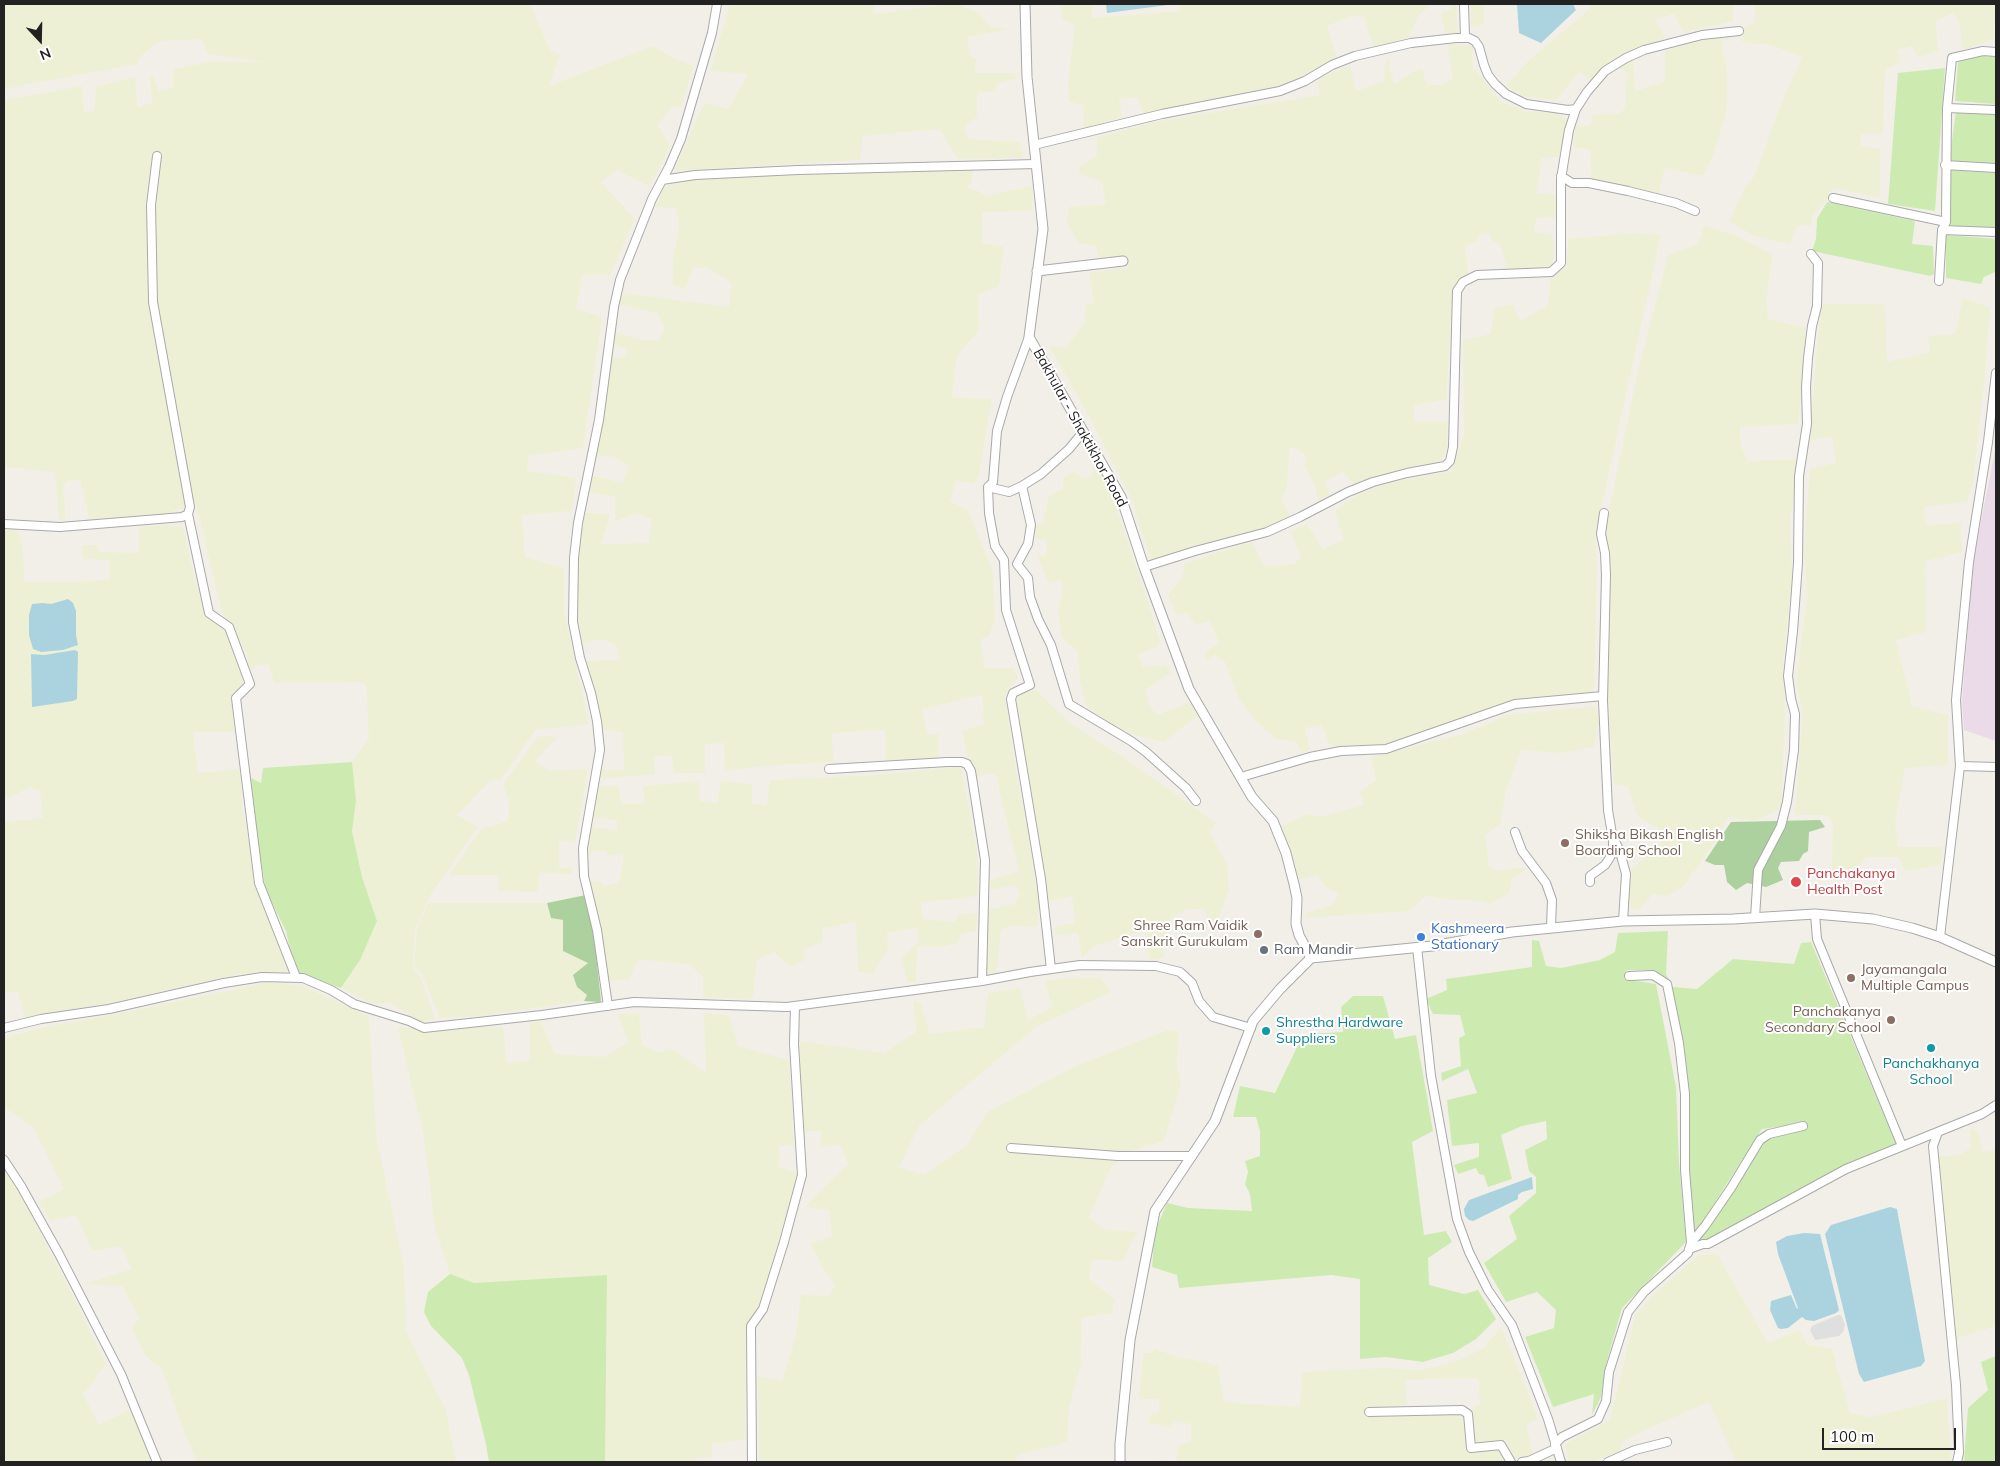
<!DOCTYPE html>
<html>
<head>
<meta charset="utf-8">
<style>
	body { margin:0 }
	#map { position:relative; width:2000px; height:1466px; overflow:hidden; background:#f2efe9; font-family:Mulish,sans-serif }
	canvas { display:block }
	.frame { position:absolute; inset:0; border:5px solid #222; pointer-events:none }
	.north { position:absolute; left:15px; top:15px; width:50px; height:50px; -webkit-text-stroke:4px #fff; paint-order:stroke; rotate:159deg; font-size:14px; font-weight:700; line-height:20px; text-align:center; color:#222 }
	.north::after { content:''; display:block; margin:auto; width:18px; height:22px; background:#222; clip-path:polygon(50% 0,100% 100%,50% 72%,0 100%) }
	.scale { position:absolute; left:1822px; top:1428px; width:134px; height:22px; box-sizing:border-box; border:2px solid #222; border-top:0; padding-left:6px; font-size:15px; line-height:18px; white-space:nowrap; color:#222; -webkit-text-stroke:4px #fff; paint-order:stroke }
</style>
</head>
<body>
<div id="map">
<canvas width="2000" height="1466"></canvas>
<div class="frame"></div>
<div class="north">N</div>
<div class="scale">100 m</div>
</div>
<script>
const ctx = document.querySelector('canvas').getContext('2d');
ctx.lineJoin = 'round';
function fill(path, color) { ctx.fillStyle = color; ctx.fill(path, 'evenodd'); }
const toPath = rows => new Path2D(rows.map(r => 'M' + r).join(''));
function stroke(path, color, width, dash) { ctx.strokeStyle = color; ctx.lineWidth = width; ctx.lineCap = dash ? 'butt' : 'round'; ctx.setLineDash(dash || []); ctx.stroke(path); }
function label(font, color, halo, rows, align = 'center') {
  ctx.font = font + ' Mulish,sans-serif'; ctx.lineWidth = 4; ctx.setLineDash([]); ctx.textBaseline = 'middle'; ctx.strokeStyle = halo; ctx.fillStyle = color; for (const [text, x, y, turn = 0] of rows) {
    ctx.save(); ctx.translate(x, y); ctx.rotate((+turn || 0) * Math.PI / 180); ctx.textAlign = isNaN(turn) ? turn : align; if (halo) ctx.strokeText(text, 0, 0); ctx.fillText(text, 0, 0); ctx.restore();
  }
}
const residential = toPath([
	[1838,1315,1841,1315,1845,1325,1843,1332,1839,1336,1815,1340,1810,1330,1812,1326]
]);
const industrial = toPath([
	[1996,446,1996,741,1964,730,1962,702,1973,561]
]);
const farmland = toPath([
	[4,4,530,4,550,50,560,55,549,86,653,46,671,57,694,66,681,107,671,108,658,125,670,145,650,187,618,170,601,182,635,219,610,275,583,274,576,309,602,317,583,448,528,456,527,471,576,478,572,511,522,515,525,557,564,568,564,611,589,724,535,730,501,780,491,780,457,815,478,827,431,894,415,929,413,968,421,978,435,1019,422,1022,389,1003,370,1003,341,988,360,960,377,921,362,877,352,831,356,801,352,762,369,739,366,684,359,682,274,683,269,664,257,665,250,670,247,653,222,613,196,503,162,515,89,519,80,480,67,481,63,486,66,519,59,520,55,472,4,467,4,100,82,86,84,112,94,111,96,87,135,77,138,107,152,103,150,78,153,75,159,91,173,88,174,69,209,62,267,62,207,54,202,39,160,41,141,56,137,64,4,89],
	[742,4,875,4,873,14,956,4,978,13,991,27,1010,29,967,37,969,55,977,59,974,73,1015,73,1017,78,996,84,996,91,977,93,977,117,964,127,968,139,1020,142,1023,158,958,159,940,129,863,136,860,160,674,171,704,103,728,109,748,74,711,71,729,6],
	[1060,4,1092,4,1092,18,1180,11,1179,4,1428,4,1428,7,1418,16,1409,37,1374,48,1364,17,1352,16,1327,26,1337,58,1286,85,1144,115,1137,97,1119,99,1122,117,1084,129,1083,105,1069,102,1068,81,1075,26,1062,19],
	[1450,4,1456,4,1458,33,1445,34,1441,13,1452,9],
	[1471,4,1484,4,1484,24,1471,27],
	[1589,4,1733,4,1733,21,1683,32,1674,14,1655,19,1665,38,1621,54,1591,80,1579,72,1557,100,1525,97,1506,86,1527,62,1591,8],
	[1755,4,1996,4,1996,20,1994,22,1994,39,1963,50,1959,22,1953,13,1936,21,1938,51,1918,57,1911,46,1897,50,1901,62,1885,69,1883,133,1861,134,1860,146,1880,149,1880,198,1833,188,1830,197,1812,216,1812,225,1797,226,1790,244,1752,235,1729,221,1746,185,1754,177,1783,99,1802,57,1771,45,1742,42,1744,27,1755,22],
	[1726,37,1729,38,1721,42,1727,68,1727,108,1714,153,1703,176,1664,168,1659,195,1591,179,1590,150,1573,147,1575,126,1590,126,1593,115,1619,114,1625,108,1627,72,1619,69,1625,63,1633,60,1635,91,1665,82,1665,51,1699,41],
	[1447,43,1473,46,1472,65,1501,102,1529,112,1557,113,1568,121,1559,157,1542,158,1536,193,1556,195,1556,217,1536,218,1534,232,1553,235,1554,260,1549,267,1510,270,1506,265,1500,244,1493,241,1489,233,1479,235,1476,242,1465,246,1468,273,1453,290,1446,399,1414,406,1414,422,1447,421,1447,446,1441,463,1403,469,1354,484,1343,472,1325,481,1329,495,1318,501,1314,484,1304,465,1307,458,1299,449,1290,447,1287,484,1282,500,1291,517,1270,529,1151,561,1131,498,1091,420,1049,346,1066,348,1084,324,1086,304,1094,303,1089,273,1128,267,1127,256,1099,258,1095,245,1080,244,1067,224,1069,207,1106,204,1101,181,1081,175,1078,167,1097,156,1097,137,1155,122,1319,95,1318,79,1350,65,1356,91,1384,81,1386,58,1389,59,1391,73,1395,84,1414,71,1422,69,1427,85,1440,85,1453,79],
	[973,170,972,183,966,187,978,191,986,196,1032,186,1033,211,982,212,982,243,1004,247,999,286,978,295,979,331,957,355,952,398,992,399,979,474,974,484,956,480,950,501,968,511,993,572,995,619,989,636,980,640,985,668,1014,668,1018,678,1005,694,1017,779,1027,825,1039,906,1037,927,1009,926,1001,930,996,975,987,976,987,910,1014,904,1020,894,1016,885,991,890,990,880,1019,871,995,773,976,777,968,759,962,731,984,724,982,695,922,709,927,735,939,733,938,758,886,761,885,730,831,733,834,762,763,766,725,771,724,743,705,744,705,773,674,773,672,755,654,757,655,774,599,779,599,770,624,770,623,732,601,730,585,661,620,660,616,645,603,639,583,643,577,614,577,553,585,513,610,514,601,544,649,543,652,519,635,514,615,521,615,497,588,491,591,475,623,483,628,467,616,457,596,455,609,363,611,358,625,358,627,349,613,343,614,332,639,339,659,341,665,326,657,313,619,305,623,293,729,307,732,283,708,268,693,267,685,289,673,285,673,260,679,224,676,208,655,207,664,186,684,179,862,171],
	[1704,225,1734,235,1773,254,1766,301,1768,319,1806,328,1803,380,1798,424,1740,427,1740,444,1748,461,1799,459,1790,521,1792,578,1783,661,1785,716,1781,809,1754,821,1728,817,1714,843,1684,886,1668,896,1652,894,1640,910,1630,908,1628,893,1632,869,1669,834,1637,816,1628,786,1614,784,1607,684,1606,538,1608,515,1638,371,1668,255,1698,244],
	[1636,233,1661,235,1595,536,1597,567,1594,691,1583,695,1513,701,1385,746,1337,747,1329,744,1322,725,1305,728,1310,749,1301,753,1297,742,1275,738,1254,719,1239,699,1225,662,1215,655,1207,662,1204,653,1219,643,1210,621,1195,625,1187,612,1177,615,1168,595,1182,577,1185,563,1252,542,1264,566,1294,564,1301,557,1290,531,1307,524,1323,549,1343,540,1335,510,1360,494,1393,481,1451,472,1464,436,1463,340,1491,334,1494,308,1514,304,1520,321,1547,306,1551,277,1567,267,1568,239],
	[1963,298,1990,307,1985,373,1973,483,1967,502,1924,507,1926,525,1961,523,1962,552,1925,561,1926,632,1896,640,1912,706,1948,715,1948,765,1905,768,1895,822,1898,847,1942,847,1941,865,1905,871,1899,857,1867,857,1855,869,1832,870,1833,823,1826,815,1795,815,1803,712,1796,684,1807,595,1804,549,1810,469,1836,463,1832,436,1809,441,1821,304,1885,304,1887,362,1930,352,1928,336,1955,334],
	[1094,462,1108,484,1149,605,1160,643,1158,646,1138,655,1143,667,1165,665,1172,672,1145,690,1149,705,1157,715,1192,702,1197,716,1164,742,1129,733,1108,722,1086,706,1080,681,1077,651,1062,638,1058,611,1062,593,1061,580,1048,583,1038,556,1047,555,1046,540,1036,538,1035,527,1043,522,1049,496,1063,489,1063,478,1073,471,1083,478,1091,477],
	[166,525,183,527,191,564,205,614,229,634,242,669,242,684,232,694,237,732,193,732,198,773,241,769,242,803,256,884,288,971,239,974,116,1002,25,1018,18,991,4,993,4,822,43,818,40,791,30,787,11,797,4,797,4,529,19,530,23,550,24,582,78,582,110,579,109,560,83,559,82,545,97,545,99,552,139,553,139,527],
	[1036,690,1070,723,1129,761,1216,823,1210,833,1227,864,1229,890,1218,920,1208,921,1204,909,1186,909,1168,921,1164,958,1149,960,1146,931,1093,946,1082,959,1078,933,1055,935,1055,927,1075,923,1072,896,1048,902,1038,840,1029,797,1015,700,1021,694],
	[1595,706,1599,722,1594,747,1561,753,1521,750,1506,791,1500,824,1485,835,1489,866,1496,871,1517,867,1527,869,1512,878,1509,893,1491,904,1480,901,1442,899,1426,895,1410,911,1304,918,1307,913,1334,904,1338,893,1326,887,1317,875,1299,880,1282,826,1307,814,1320,817,1364,805,1360,792,1376,780,1371,757,1463,734,1508,715],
	[538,736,558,737,535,761,548,770,588,769,575,843,559,840,559,868,571,867,572,874,540,873,537,892,499,891,498,875,449,875,481,829,508,821,509,800,503,785],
	[961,767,977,851,978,895,961,899,921,902,923,919,955,922,959,914,977,913,976,931,961,934,958,943,939,947,917,946,916,982,907,982,902,957,919,941,916,928,887,933,888,950,875,969,874,974,858,972,856,922,823,928,822,942,804,949,806,959,791,967,774,952,757,960,753,997,741,999,703,997,703,977,690,965,638,959,629,979,607,982,587,882,598,881,605,886,618,883,621,876,623,859,622,854,607,856,607,851,593,851,589,856,590,834,592,827,617,830,617,820,591,818,597,786,618,786,622,804,644,803,643,786,699,781,699,801,717,803,721,781,752,784,752,804,767,805,770,780,877,775],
	[428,903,547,903,551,918,563,920,564,951,588,963,577,987,587,995,584,1001,479,1016,440,1018,422,975,414,965,417,929],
	[1100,977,1111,992,1036,1027,919,1126,899,1167,924,1175,968,1144,987,1112,1078,1065,1168,1030,1179,1032,1177,1065,1181,1084,1164,1141,1133,1150,1111,1167,1089,1218,1106,1230,1137,1232,1123,1261,1092,1260,1089,1279,1115,1299,1112,1313,1082,1318,1081,1363,1069,1408,1067,1442,1018,1455,1014,1462,759,1462,758,1376,782,1381,795,1339,801,1295,829,1296,835,1285,823,1268,810,1243,832,1237,829,1210,806,1207,813,1198,848,1164,840,1145,821,1147,821,1131,801,1131,798,1096,800,1041,884,1053,916,1032,913,1000,921,1004,930,1034,984,1027,988,993,1020,988,1028,1020,1052,1007,1045,980],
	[271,982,302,986,369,1016,376,1134,404,1268,406,1331,446,1410,456,1462,197,1462,180,1421,162,1369,146,1356,131,1328,139,1318,122,1286,84,1284,132,1269,121,1246,92,1251,76,1215,51,1221,38,1202,64,1189,33,1127,4,1107,4,1038,40,1028,106,1016],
	[639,1013,642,1045,659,1052,672,1049,706,1073,704,1013,730,1016,738,1046,789,1060,794,1145,779,1146,779,1167,798,1173,761,1302,746,1328,745,1439,712,1444,712,1457,696,1459,695,1462,605,1462,607,1276,474,1283,450,1274,435,1228,424,1138,398,1028,503,1027,507,1063,530,1060,530,1022,541,1022,555,1054,604,1057,628,1042,618,1014],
	[1970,1129,1977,1130,1983,1152,1996,1150,1996,1326,1955,1339,1936,1156,1959,1155,1971,1148],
	[4,1167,17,1188,70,1290,106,1364,96,1376,95,1381,83,1394,99,1425,133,1408,153,1462,4,1462],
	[1717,1254,1768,1343,1799,1330,1808,1345,1832,1349,1850,1413,1870,1417,1947,1398,1951,1462,1736,1462,1709,1402,1660,1423,1622,1442,1621,1451,1592,1462,1568,1462,1565,1444,1610,1420,1635,1316,1653,1295,1698,1255],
	[1501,1327,1538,1418,1526,1425,1533,1453,1529,1456,1514,1459,1505,1440,1475,1445,1473,1407,1480,1405,1478,1378,1405,1380,1407,1405,1365,1410,1364,1416,1456,1414,1464,1417,1470,1451,1499,1448,1506,1462,1158,1462,1159,1460,1176,1462,1179,1445,1191,1441,1191,1424,1174,1421,1170,1427,1147,1423,1152,1413,1159,1412,1159,1399,1139,1399,1143,1353,1152,1353,1155,1349,1172,1355,1218,1366,1224,1402,1300,1407,1302,1372,1382,1368,1421,1370,1455,1362,1484,1348]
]);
const grass = toPath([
	[1982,56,1996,57,1996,104,1955,101,1958,62],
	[1945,68,1935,211,1888,204,1898,73],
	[1956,112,1996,114,1996,164,1949,162],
	[1949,170,1996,173,1996,229,1948,227,1951,218],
	[1827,202,1915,221,1912,244,1933,246,1934,274,1930,276,1812,251,1816,239,1817,219],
	[1946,235,1996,239,1995,272,1984,277,1981,284,1946,278],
	[352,762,356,801,352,831,362,877,377,921,360,960,341,988,295,972,286,931,266,891,255,827,251,778,261,783,263,768],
	[1668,931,1666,974,1673,987,1697,989,1733,959,1794,964,1801,943,1811,942,1896,1144,1849,1164,1708,1241,1706,1240,1695,1244,1734,1192,1751,1161,1765,1140,1805,1130,1807,1123,1762,1129,1694,1235,1687,1172,1688,1094,1670,986,1655,970,1627,970,1624,979,1656,984,1676,1087,1679,1163,1686,1242,1622,1308,1606,1364,1601,1397,1592,1415,1594,1394,1553,1407,1525,1337,1554,1328,1556,1310,1537,1292,1506,1302,1484,1263,1517,1239,1509,1216,1536,1193,1536,1177,1529,1171,1525,1150,1547,1139,1546,1121,1522,1126,1501,1135,1512,1179,1488,1187,1484,1175,1479,1174,1476,1168,1458,1174,1454,1165,1479,1157,1479,1143,1452,1146,1447,1100,1477,1093,1468,1069,1442,1081,1441,1073,1461,1066,1459,1038,1465,1035,1460,1015,1433,1014,1426,999,1447,990,1446,979,1532,967,1532,940,1539,941,1546,966,1561,968,1600,960,1615,952,1618,933],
	[1353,996,1383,996,1395,1039,1416,1035,1433,1131,1412,1142,1424,1235,1446,1231,1452,1242,1428,1258,1429,1285,1464,1294,1478,1290,1496,1319,1476,1339,1453,1353,1423,1362,1386,1357,1360,1359,1360,1279,1331,1275,1179,1288,1177,1275,1152,1267,1155,1231,1167,1203,1188,1208,1252,1211,1250,1194,1245,1184,1248,1172,1245,1161,1260,1156,1260,1131,1256,1117,1233,1117,1240,1086,1275,1093,1297,1047,1307,1034,1343,1032,1341,1007],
	[450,1274,474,1283,607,1275,605,1462,489,1462,486,1444,469,1375,462,1358,431,1326,424,1312,428,1292],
	[1996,1356,1996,1462,1964,1462,1968,1408,1988,1390,1981,1362]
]);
const forest = toPath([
	[1820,820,1825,827,1809,832,1808,851,1803,854,1799,861,1781,862,1778,868,1783,880,1766,887,1747,883,1736,890,1727,882,1724,865,1715,865,1705,861,1731,822],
	[586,895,594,936,601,1001,599,1002,584,1001,587,995,577,987,573,975,588,963,563,951,563,920,551,918,547,903]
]);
const water = toPath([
	[1106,4,1168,4,1168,5,1107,13],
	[1517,4,1573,4,1576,10,1541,43,1519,33],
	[68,599,73,603,76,611,76,635,78,645,63,650,41,652,33,649,29,635,29,615,32,604,43,603,51,604],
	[75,650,78,652,77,699,73,701,32,707,31,654,44,655],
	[1532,1177,1533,1189,1522,1192,1518,1195,1518,1199,1473,1221,1469,1220,1465,1216,1464,1209,1469,1200],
	[1890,1207,1897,1209,1898,1215,1925,1361,1921,1366,1864,1382,1859,1374,1825,1234,1831,1225],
	[1804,1233,1820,1234,1839,1310,1836,1313,1814,1321,1806,1320,1802,1317,1788,1328,1781,1329,1778,1328,1770,1310,1771,1301,1791,1295,1797,1309,1798,1308,1778,1254,1776,1242,1787,1236]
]);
const minor = toPath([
	[1464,4,1465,38],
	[1947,108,1996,110],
	[1034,145,1162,114,1280,91,1305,81,1332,65,1355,56,1411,43,1456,38,1469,38,1475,41,1479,47,1484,65,1488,75,1495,84,1506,94,1526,104,1568,110,1576,109],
	[1945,165,1996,168],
	[1561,176,1572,183,1589,183,1628,191,1676,203,1695,211],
	[662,180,695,175,798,170,1036,164],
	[1833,198,1946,222],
	[1942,230,1996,232],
	[1939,281,1942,230,1946,222,1947,108,1952,58,1983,51,1996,52],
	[1029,337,1007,397,997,431,993,482,988,487,989,513,995,546,1004,560,1006,610,1030,685,1013,693,1011,699,1041,879,1051,969],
	[1022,486,1031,525,1028,544,1017,564,1028,578,1030,597,1038,619,1051,645,1069,704,1131,741,1146,752,1186,788,1196,801],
	[988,487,1009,492,1022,486,1041,474,1069,449,1083,432],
	[1604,513,1601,534,1605,553,1606,575,1603,701,1608,810,1612,834,1620,852,1626,874,1623,921],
	[188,514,209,613,229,627,250,684,236,698,259,883,296,977],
	[4,524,60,527,159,519,182,517,188,514,190,507,153,302,151,205,157,156],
	[1144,567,1195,551,1267,532,1300,517,1348,492,1373,482,1407,473,1445,466,1450,461,1453,447,1457,291,1463,282,1477,275,1551,272,1561,263,1561,179,1569,130,1576,109,1587,92,1605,71,1626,58,1644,50,1702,35,1739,31],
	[1960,766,1956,700,1969,562,1988,442,1996,373],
	[829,769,947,762,962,762,967,764,971,771,985,860,982,981],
	[1241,777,1310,757,1341,751,1386,749,1515,704,1603,696],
	[1515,832,1522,851,1546,883,1552,900,1551,928],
	[1590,882,1590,876,1605,865,1609,859,1613,852,1613,839],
	[1815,914,1817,939,1902,1146],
	[1755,918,1758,870,1781,826,1787,802,1794,750,1795,714,1791,699,1788,676,1793,631,1798,563,1799,476,1807,424,1806,387,1808,358,1812,326,1817,306,1818,263,1811,254],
	[1940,937,1960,766,1996,767],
	[1417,947,1431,1076,1457,1219,1469,1252,1488,1290,1512,1325,1548,1419,1561,1462],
	[608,1006,597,930,584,876,583,848,600,750,597,721,591,693,580,658,573,622,574,558,578,523,599,420,614,307,620,280,652,199,669,167,681,139,712,33,717,4],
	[4,1028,41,1019,109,1009,224,983,262,977,303,978,331,990,354,1004,409,1021,424,1028,542,1015,634,1002,787,1007,982,981,1030,972,1080,965,1156,966,1180,972,1192,983,1199,1001,1213,1017,1251,1028],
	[1938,1132,1933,1146,1956,1385,1959,1453,1957,1462],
	[1011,1148,1118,1156,1192,1156],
	[4,1160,21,1186,59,1254,121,1374,157,1462],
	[1691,1243,1705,1226,1731,1188,1760,1140,1769,1134,1803,1126],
	[1689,1249,1703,1244,1708,1244,1846,1169,1982,1114,1996,1105],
	[1369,1412,1462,1410,1468,1414,1471,1448,1501,1445,1511,1462],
	[1555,1444,1562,1437,1598,1419,1606,1401,1609,1372,1628,1312,1644,1292,1688,1253,1691,1243,1685,1170,1685,1094,1679,1043,1667,984,1653,975,1629,976],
	[752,1462,751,1326,763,1309,784,1242,802,1175,794,1044,795,1006],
	[1522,1462,1529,1461,1557,1448],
	[1608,1462,1635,1450,1667,1442]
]);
const tertiary = toPath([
	[1025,4,1027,77,1043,229,1029,337,1121,497,1144,567,1189,689,1252,797,1273,821,1286,853,1294,884,1297,898,1296,924,1299,935,1311,958],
	[1037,271,1123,261],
	[1311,958,1432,946,1512,932,1623,921,1733,919,1815,914,1873,919,1912,928,1940,937,1996,962],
	[1120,1462,1120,1444,1130,1340,1155,1211,1215,1121,1253,1021,1280,989,1311,958]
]);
const markers = [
	[1565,843,5,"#8d6e63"],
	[1796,882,6,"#e0444e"],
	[1258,934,5,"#8d6e63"],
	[1421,937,5,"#3f7fe0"],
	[1264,950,5,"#6b7280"],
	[1851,978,5,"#8d6e63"],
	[1891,1020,5,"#8d6e63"],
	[1266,1031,5,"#0f9aa8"],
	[1931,1048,5,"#0f9aa8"]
];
const streetNames = [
	["Bakhular - Shaktikhor Road",1080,428,61]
];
const educationNames = [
	["Shiksha Bikash English",1575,835],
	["Boarding School",1575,851],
	["Shree Ram Vaidik",1248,926,"right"],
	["Sanskrit Gurukulam",1248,942,"right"],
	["Jayamangala",1861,970],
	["Multiple Campus",1861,986],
	["Panchakanya",1881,1012,"right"],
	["Secondary School",1881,1028,"right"]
];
const healthNames = [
	["Panchakanya",1807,874],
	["Health Post",1807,890]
];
const shopNames = [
	["Kashmeera",1431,929],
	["Stationary",1431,945]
];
const worshipNames = [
	["Ram Mandir",1274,950]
];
const cultureNames = [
	["Shrestha Hardware",1276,1023],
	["Suppliers",1276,1039],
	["Panchakhanya",1931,1064,"center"],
	["School",1931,1080,"center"]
];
fill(residential, '#e0dfdf');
fill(industrial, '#ebdbe8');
fill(farmland, '#eef0d5');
fill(grass, '#cdebb0');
fill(forest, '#add19e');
fill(water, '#aad3df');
stroke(minor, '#a9a9a9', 10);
stroke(tertiary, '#a9a9a9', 11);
stroke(minor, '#fff', 8);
stroke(tertiary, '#fff', 9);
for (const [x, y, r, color] of markers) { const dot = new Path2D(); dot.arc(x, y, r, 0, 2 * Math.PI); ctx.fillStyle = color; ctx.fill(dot); stroke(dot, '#fff', 2); }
label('14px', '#222', '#fff', streetNames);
label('14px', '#785e54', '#fff', educationNames, 'left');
label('14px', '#be3a42', '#fff', healthNames, 'left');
label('14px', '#366cbe', '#fff', shopNames, 'left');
label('14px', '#5b616d', '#fff', worshipNames, 'left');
label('14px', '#0d838f', '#fff', cultureNames, 'left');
</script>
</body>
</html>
